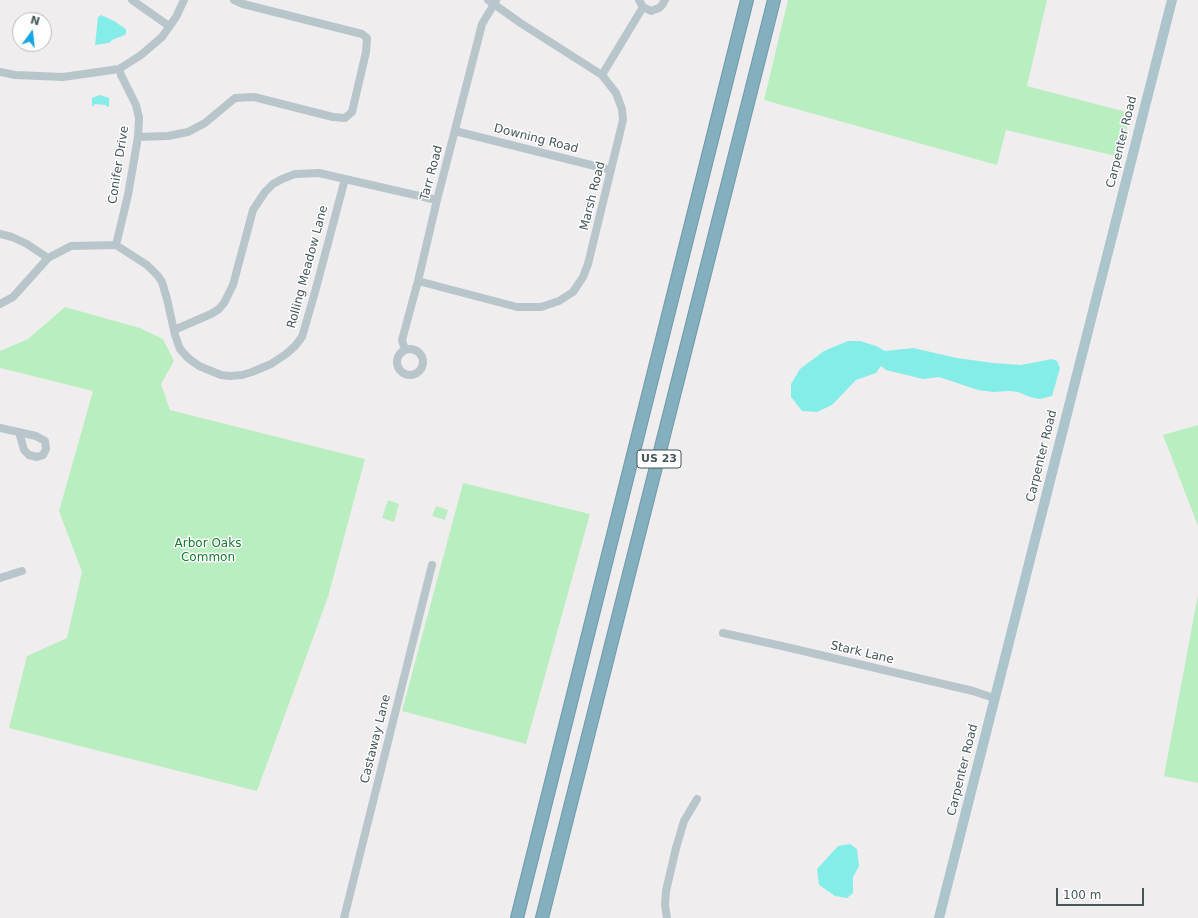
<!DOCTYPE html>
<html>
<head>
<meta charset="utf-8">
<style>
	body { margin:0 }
	#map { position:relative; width:1198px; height:918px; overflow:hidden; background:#f0edee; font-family:"DejaVu Sans",sans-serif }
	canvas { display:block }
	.north { position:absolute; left:12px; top:12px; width:40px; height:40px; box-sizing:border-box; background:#fff; border:1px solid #b5bbbd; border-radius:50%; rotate:15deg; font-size:11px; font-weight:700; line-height:16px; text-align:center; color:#45565b }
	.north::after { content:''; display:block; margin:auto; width:14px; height:18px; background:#15a5e2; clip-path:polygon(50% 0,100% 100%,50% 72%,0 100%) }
	.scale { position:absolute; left:1056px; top:888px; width:88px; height:18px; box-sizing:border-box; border:2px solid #45565b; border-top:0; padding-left:5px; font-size:12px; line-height:14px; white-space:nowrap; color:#45565b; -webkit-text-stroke:3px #fff; paint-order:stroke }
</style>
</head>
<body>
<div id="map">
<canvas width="1198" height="918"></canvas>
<div class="north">N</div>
<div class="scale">100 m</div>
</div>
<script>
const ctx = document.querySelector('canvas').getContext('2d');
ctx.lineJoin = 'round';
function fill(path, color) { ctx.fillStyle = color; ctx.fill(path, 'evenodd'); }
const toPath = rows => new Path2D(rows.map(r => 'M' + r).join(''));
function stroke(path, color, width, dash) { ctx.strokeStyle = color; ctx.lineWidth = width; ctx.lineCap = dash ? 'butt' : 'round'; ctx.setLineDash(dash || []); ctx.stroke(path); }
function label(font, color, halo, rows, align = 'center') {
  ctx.font = font + ' "DejaVu Sans",sans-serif'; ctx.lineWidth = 3; ctx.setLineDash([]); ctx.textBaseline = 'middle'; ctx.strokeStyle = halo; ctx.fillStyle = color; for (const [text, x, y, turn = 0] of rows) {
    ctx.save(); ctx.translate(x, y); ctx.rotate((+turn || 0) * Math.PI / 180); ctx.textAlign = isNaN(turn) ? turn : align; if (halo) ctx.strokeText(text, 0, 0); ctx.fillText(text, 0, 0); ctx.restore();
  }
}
const green = toPath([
	[788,0,1047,0,1027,86,1130,113,1120,157,1006,130,997,165,764,100],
	[65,307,140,328,163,339,174,361,161,384,170,410,365,459,328,597,257,791,9,728,27,656,67,638,82,572,59,511,93,391,0,368,0,351,28,339],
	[1198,425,1198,526,1163,435],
	[463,483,590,514,526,744,402,711],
	[388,500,399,504,394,522,382,518],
	[436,506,448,510,445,520,432,516],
	[1198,595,1198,783,1164,776]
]);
const water = toPath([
	[101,15,114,21,126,29,126,33,125,35,112,40,109,43,95,45,98,17],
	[100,95,109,98,109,107,106,106,106,105,94,104,94,106,92,106,92,98],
	[848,341,860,341,876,346,885,351,913,348,957,358,993,363,1021,365,1052,359,1057,361,1060,368,1052,396,1040,399,1030,397,1018,392,1009,391,993,392,978,390,939,377,923,379,886,370,881,366,876,373,856,380,832,405,817,412,802,411,791,397,791,384,800,369,824,351],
	[850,844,857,849,859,866,853,877,853,893,847,898,835,896,819,885,817,869,838,846]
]);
const minor = toPath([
	[132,0,169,26],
	[639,0,643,7,651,11,659,8,662,5,665,0],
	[0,72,15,75,63,77,119,69,141,55,162,37,176,17,184,0],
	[602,75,643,7],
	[455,131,611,170],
	[138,137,168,136,188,132,205,123,235,98,254,97,333,117,345,118,352,112,366,52,367,38,362,34,243,4,234,0],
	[0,234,12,237,27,244,48,258],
	[116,245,128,195,138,137,139,118,136,105,121,75,119,69],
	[418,281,517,307,541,307,559,301,573,292,583,277,588,264,623,120,622,109,616,93,602,75,522,24,488,0],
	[0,304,13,297,48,258,71,246,116,245,147,265,158,276,162,282,167,299,175,335,180,349,188,358,199,366,221,375,230,376,242,375,252,372,271,364,286,354,295,346,302,337,315,292,345,179],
	[174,330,211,314,219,309,224,303,233,285,253,210,265,192,273,184,282,179,295,174,319,173,345,179,437,200],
	'397 362a13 13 0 1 1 26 0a13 13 0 1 1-26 0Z',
	[405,350,402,340,418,281,437,200,478,40,482,24,496,1],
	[0,428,36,436,45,441,46,449,43,455,37,457,29,455,24,450,19,432],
	[0,578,22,571],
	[723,633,782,646,973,691,994,698],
	[344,918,432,565],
	[667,918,665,905,666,891,676,848,684,821,697,799]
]);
const major = toPath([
	[939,918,1172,0]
]);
const highway = toPath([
	[517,918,747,0],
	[542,918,774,0]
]);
const shields = [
	[659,459,44]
];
const shieldNames = [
	["US 23",659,459]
];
const streetNames = [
	["Downing Road",536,139,14],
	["Carpenter Road",1122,142,-76],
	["Conifer Drive",119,165,-81],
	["Tarr Road",432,173,-75],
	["Marsh Road",593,196,-76],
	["Rolling Meadow Lane",308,267,-75],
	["Carpenter Road",1042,456,-76],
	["Stark Lane",862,653,13],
	["Castaway Lane",376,739,-76],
	["Carpenter Road",963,770,-76]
];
const parkNames = [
	["Arbor Oaks",208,544],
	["Common",208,558]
];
fill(green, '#b9efc0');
fill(water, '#85ede8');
stroke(highway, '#6e9aa9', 14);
stroke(minor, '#b8c6cb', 8);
stroke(major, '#acc5cd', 10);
stroke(highway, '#83afbe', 12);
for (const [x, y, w] of shields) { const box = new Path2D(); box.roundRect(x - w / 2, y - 9, w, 18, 3); ctx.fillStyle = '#fff'; ctx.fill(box); stroke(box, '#45565b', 1); }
label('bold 11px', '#45565b', null, shieldNames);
label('12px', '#45565b', '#fff', streetNames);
label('12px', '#147d2d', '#fff', parkNames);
</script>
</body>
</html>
